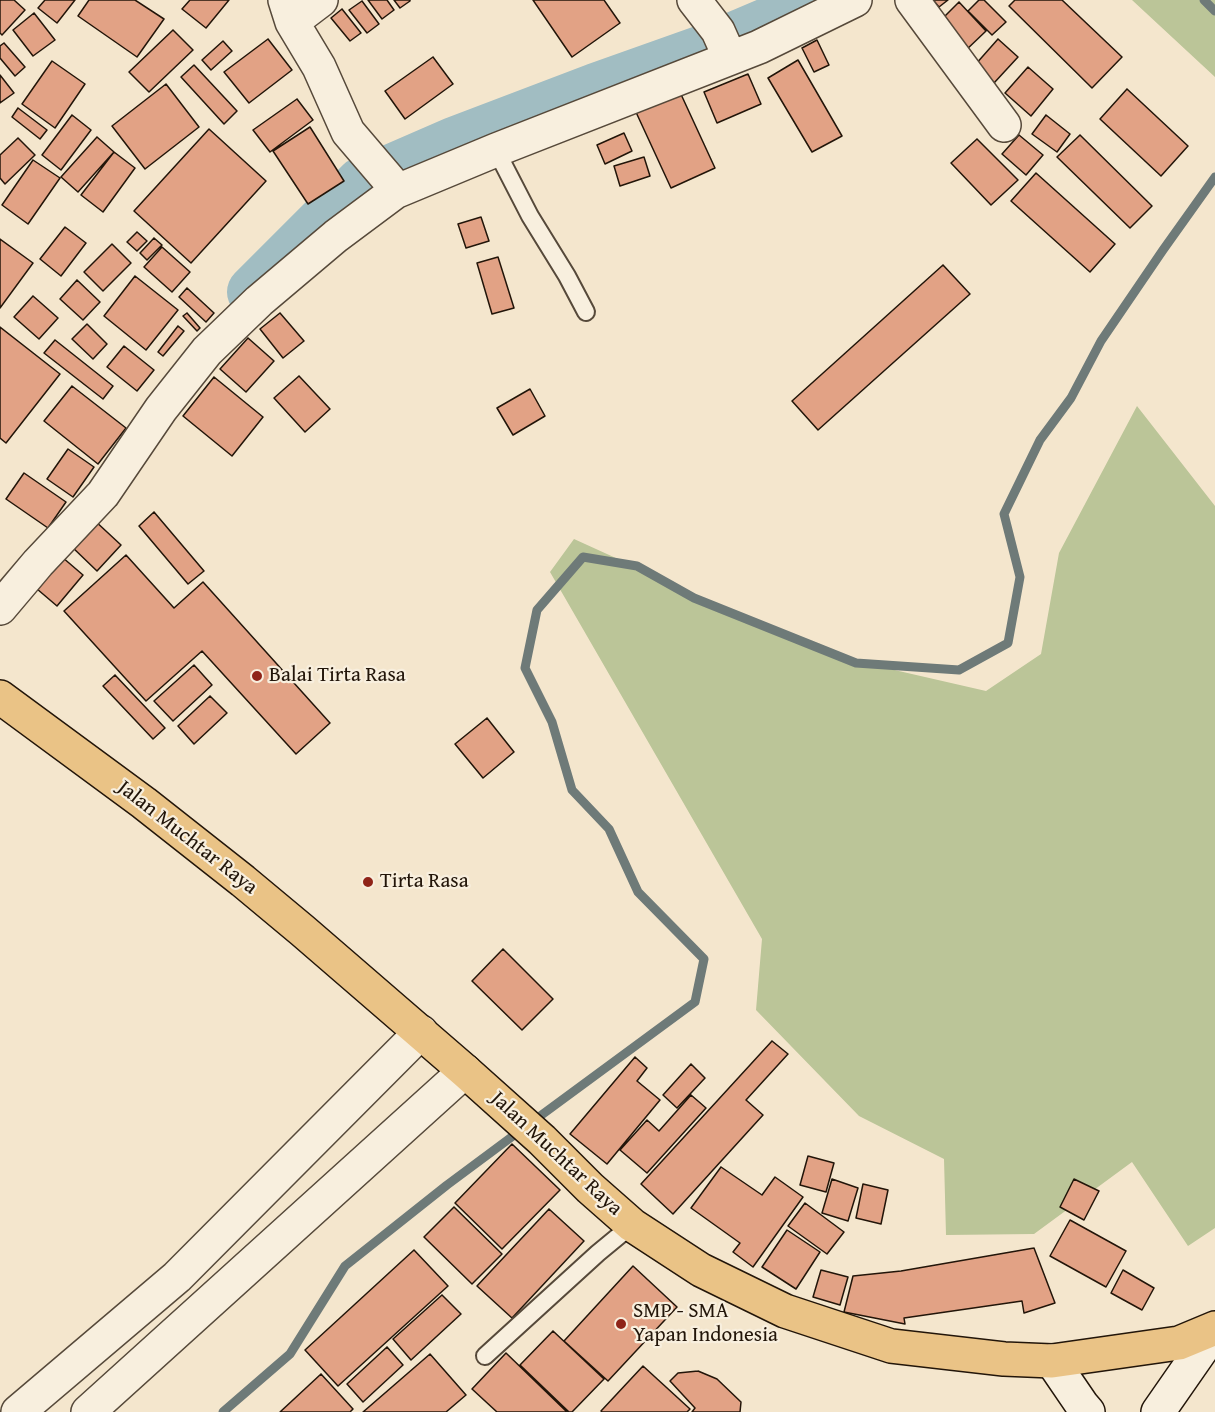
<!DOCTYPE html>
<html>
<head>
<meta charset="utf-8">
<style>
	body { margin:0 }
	canvas { display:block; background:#f4e6cd }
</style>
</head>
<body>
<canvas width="1215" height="1412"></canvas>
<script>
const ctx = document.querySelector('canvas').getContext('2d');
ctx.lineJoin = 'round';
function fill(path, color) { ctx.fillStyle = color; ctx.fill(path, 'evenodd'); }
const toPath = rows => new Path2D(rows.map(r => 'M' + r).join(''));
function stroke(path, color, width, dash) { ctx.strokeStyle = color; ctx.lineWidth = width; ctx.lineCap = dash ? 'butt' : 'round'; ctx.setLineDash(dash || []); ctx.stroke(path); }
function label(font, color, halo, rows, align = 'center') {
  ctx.font = font + ' "Gentium Book Plus",serif'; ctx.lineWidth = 4.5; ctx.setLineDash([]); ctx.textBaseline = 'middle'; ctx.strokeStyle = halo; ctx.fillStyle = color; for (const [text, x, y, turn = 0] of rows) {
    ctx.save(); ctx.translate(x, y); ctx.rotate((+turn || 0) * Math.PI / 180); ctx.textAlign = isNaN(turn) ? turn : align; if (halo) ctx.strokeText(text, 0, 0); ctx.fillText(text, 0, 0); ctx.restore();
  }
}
const green = toPath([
	[1132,0,1215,0,1215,77],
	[1137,406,1215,506,1215,1228,1188,1246,1132,1162,1034,1234,946,1235,944,1159,859,1116,756,1010,762,939,550,572,574,539,829,655,986,691,1041,654,1059,553]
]);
const stream = toPath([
	[1204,0,1215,11],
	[532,1122,695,1002,704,959,638,892,609,829,572,790,552,722,525,668,537,610,583,557,637,566,694,598,856,663,959,670,1008,643,1020,577,1004,514,1040,440,1071,398,1101,341,1163,250,1215,177],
	[223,1412,290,1354,345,1266,447,1185,521,1130]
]);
const river = toPath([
	[254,292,362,184,454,144,596,90,703,52,826,0]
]);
const building = toPath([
	[0,0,14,0,25,10,2,35,0,33,0,0],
	[45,0,75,0,57,23,38,8,45,0],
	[89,0,135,0,164,19,137,57,78,16,89,0],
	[190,0,229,0,206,28,182,9,190,0],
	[368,0,387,0,394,10,382,19,368,0],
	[394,0,410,0,410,1,400,8,394,0],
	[533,0,604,0,620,23,572,57,533,0],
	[933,0,948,0,939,7,933,0],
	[979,0,984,0,1006,22,992,35,968,11,979,0],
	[1015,0,1062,0,1122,57,1092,88,1009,6,1015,0],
	[362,1,379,24,367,33,349,10,362,1],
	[959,2,986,31,964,52,937,24,959,2],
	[342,9,361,33,350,41,331,18,342,9],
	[34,13,55,40,33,56,13,30,34,13],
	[173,30,193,50,149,92,129,72,173,30],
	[268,39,292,70,249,103,224,72,268,39],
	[998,39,1018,57,994,83,975,65,998,39],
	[817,40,829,65,814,72,802,48,817,40],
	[223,41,232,51,211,70,202,60,223,41],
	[4,43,25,67,15,76,0,58,0,46,4,43],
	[433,57,453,84,405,119,385,91,433,57],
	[798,60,842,136,812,152,768,78,798,60],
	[52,61,85,84,55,128,22,104,52,61],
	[194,65,237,111,224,124,181,77,194,65],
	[1028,67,1053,89,1031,116,1005,93,1028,67],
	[748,74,761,104,717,123,704,92,748,74],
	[0,75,14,93,0,103,0,75],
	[166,84,199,127,145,169,112,126,166,84],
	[1127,89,1188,146,1161,176,1100,119,1127,89],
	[679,90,715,168,671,188,635,110,679,90],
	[297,99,313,120,270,152,253,130,297,99],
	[18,108,47,130,40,139,12,117,18,108],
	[72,115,91,130,61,170,42,155,72,115],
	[1046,115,1070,134,1057,152,1032,134,1046,115],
	[310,127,344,181,308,204,273,151,310,127],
	[209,129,266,181,191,263,134,211,209,129],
	[624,133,632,151,605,164,597,145,624,133],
	[1019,135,1043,155,1026,175,1002,154,1019,135],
	[1080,135,1152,206,1130,228,1057,157,1080,135],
	[97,137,114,152,78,192,61,177,97,137],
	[18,138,35,155,5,184,0,178,0,155,18,138],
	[977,139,1018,180,991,205,951,163,977,139],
	[114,152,135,168,103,212,81,195,114,152],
	[644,157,650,176,620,186,614,166,644,157],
	[33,160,60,178,28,224,2,205,33,160],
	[1036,173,1115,244,1090,272,1011,201,1036,173],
	[481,217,489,241,466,248,458,224,481,217],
	[65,227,86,243,61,276,40,259,65,227],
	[137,232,147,241,137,251,127,242,137,232],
	[154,238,162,245,147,260,140,253,154,238],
	[0,239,33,263,0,308,0,239],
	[112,244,131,263,103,291,84,272,112,244],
	[162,247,190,272,172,292,144,267,162,247],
	[498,257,514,308,492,314,477,263,498,257],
	[943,265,970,294,818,430,792,401,943,265],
	[135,276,178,310,146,350,104,316,135,276],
	[77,280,100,302,83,320,60,299,77,280],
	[187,288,214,313,206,322,179,297,187,288],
	[33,296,58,318,39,339,14,317,33,296],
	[187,313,200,328,197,331,183,316,187,313],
	[280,313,304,341,283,358,260,329,280,313],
	[87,324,107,344,93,359,72,339,87,324],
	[178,326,184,331,163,356,158,352,178,326],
	[0,327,60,374,6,443,0,438,0,327],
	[248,338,274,361,246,392,220,369,248,338],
	[55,340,113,386,103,399,44,353,55,340],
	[124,346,154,370,137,391,107,367,124,346],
	[299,376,330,409,305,432,274,398,299,376],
	[214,377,263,417,232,456,183,416,214,377],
	[72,386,126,428,98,464,44,421,72,386],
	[530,389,545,416,513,435,497,408,530,389],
	[68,449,94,467,73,497,47,479,68,449],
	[24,473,66,502,48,528,6,499,24,473],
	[154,512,204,571,188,584,139,526,154,512],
	[93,519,121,545,97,571,70,545,93,519],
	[55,551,83,575,57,606,30,583,55,551],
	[126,555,174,608,203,582,330,723,296,754,202,651,146,701,64,611,126,555],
	[194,665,212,685,173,721,154,701,194,665],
	[115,675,165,728,153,739,103,686,115,675],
	[210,696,227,713,194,744,178,726,210,696],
	[487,718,514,752,483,778,455,744,487,718],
	[503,949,553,999,522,1030,472,981,503,949],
	[772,1041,788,1054,746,1100,763,1115,673,1214,641,1184,772,1041],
	[635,1057,647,1068,637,1081,660,1100,607,1164,570,1134,635,1057],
	[691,1064,705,1078,677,1108,663,1095,691,1064],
	[691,1095,706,1108,647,1173,620,1150,647,1120,659,1131,691,1095],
	[512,1144,560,1190,502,1249,455,1203,512,1144],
	[808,1156,834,1163,826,1192,800,1185,808,1156],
	[721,1167,762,1195,775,1177,803,1197,753,1267,733,1252,740,1243,691,1208,721,1167],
	[832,1179,858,1188,848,1221,822,1213,832,1179],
	[1074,1179,1099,1191,1084,1220,1060,1207,1074,1179],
	[863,1184,888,1190,881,1224,856,1218,863,1184],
	[805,1203,844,1232,827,1254,788,1226,805,1203],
	[454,1207,502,1254,472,1284,424,1237,454,1207],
	[549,1209,584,1241,512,1318,477,1286,549,1209],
	[1070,1220,1126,1251,1106,1287,1050,1256,1070,1220],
	[787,1230,820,1252,796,1289,762,1267,787,1230],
	[1034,1248,1055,1303,1024,1313,1022,1301,904,1318,905,1324,844,1312,853,1276,901,1271,1034,1248],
	[414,1250,448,1286,338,1386,305,1350,414,1250],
	[633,1266,677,1307,608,1381,564,1341,633,1266],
	[821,1270,848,1277,840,1305,813,1297,821,1270],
	[1123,1270,1154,1288,1142,1310,1111,1293,1123,1270],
	[442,1295,461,1314,411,1360,393,1339,442,1295],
	[553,1331,604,1379,572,1412,569,1412,520,1365,553,1331],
	[387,1347,403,1365,363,1402,347,1384,387,1347],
	[506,1353,567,1412,497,1412,472,1389,506,1353],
	[430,1354,466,1395,446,1412,363,1412,430,1354],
	[643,1366,690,1409,687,1412,602,1412,601,1411,643,1366],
	[698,1371,717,1379,741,1402,740,1412,692,1412,695,1408,670,1381,678,1373,698,1371],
	[321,1374,353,1409,350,1412,280,1412,321,1374]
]);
const lane = toPath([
	[496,150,530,216,567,276,586,312],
	[485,1356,598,1253,632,1225]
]);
const street = toPath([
	[285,0,292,22,319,67,348,132,389,180,395,192],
	[694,0,718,31,730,58],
	[912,0,1004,125],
	[292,22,321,0],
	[0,608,38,563,103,494,161,409,207,351,259,301,336,236,395,192,496,150,759,47,855,0],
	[18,1412,177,1277,421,1032],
	[88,1412,465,1071]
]);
const secondary = toPath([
	[1052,1361,1082,1405,1088,1412],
	[1158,1412,1215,1330]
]);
const highway = toPath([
	[0,697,144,803,243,881,303,931,465,1071,542,1140,590,1188,632,1225,701,1270,785,1311,891,1346,1004,1359,1052,1361,1179,1343,1215,1328]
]);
const markers = [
	[257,676,6,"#8f2418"],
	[368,882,6,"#8f2418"],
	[621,1324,6,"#8f2418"]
];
const poiNames = [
	["Balai Tirta Rasa",269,676],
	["Tirta Rasa",380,882],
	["SMP - SMA",633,1312],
	["Yapan Indonesia",633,1336]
];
const streetNames = [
	["Jalan Muchtar Raya",187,838,38],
	["Jalan Muchtar Raya",556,1154,43]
];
fill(green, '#bbc598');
stroke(stream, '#6e7a78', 9);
stroke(river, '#a1bdc2', 54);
fill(building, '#e2a285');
stroke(building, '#221509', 1.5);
stroke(lane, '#56493a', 20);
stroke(street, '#56493a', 36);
stroke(secondary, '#221509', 36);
stroke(highway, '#221509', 36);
stroke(lane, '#f8efde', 16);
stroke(street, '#f8efde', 33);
stroke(secondary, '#f8efde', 33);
stroke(highway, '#eac386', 33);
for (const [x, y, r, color] of markers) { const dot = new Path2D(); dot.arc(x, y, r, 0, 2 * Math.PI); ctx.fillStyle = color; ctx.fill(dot); stroke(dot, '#f8efde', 2); }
label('21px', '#221509', '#f8efde', poiNames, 'left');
label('21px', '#221509', '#f8efde', streetNames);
</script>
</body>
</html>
